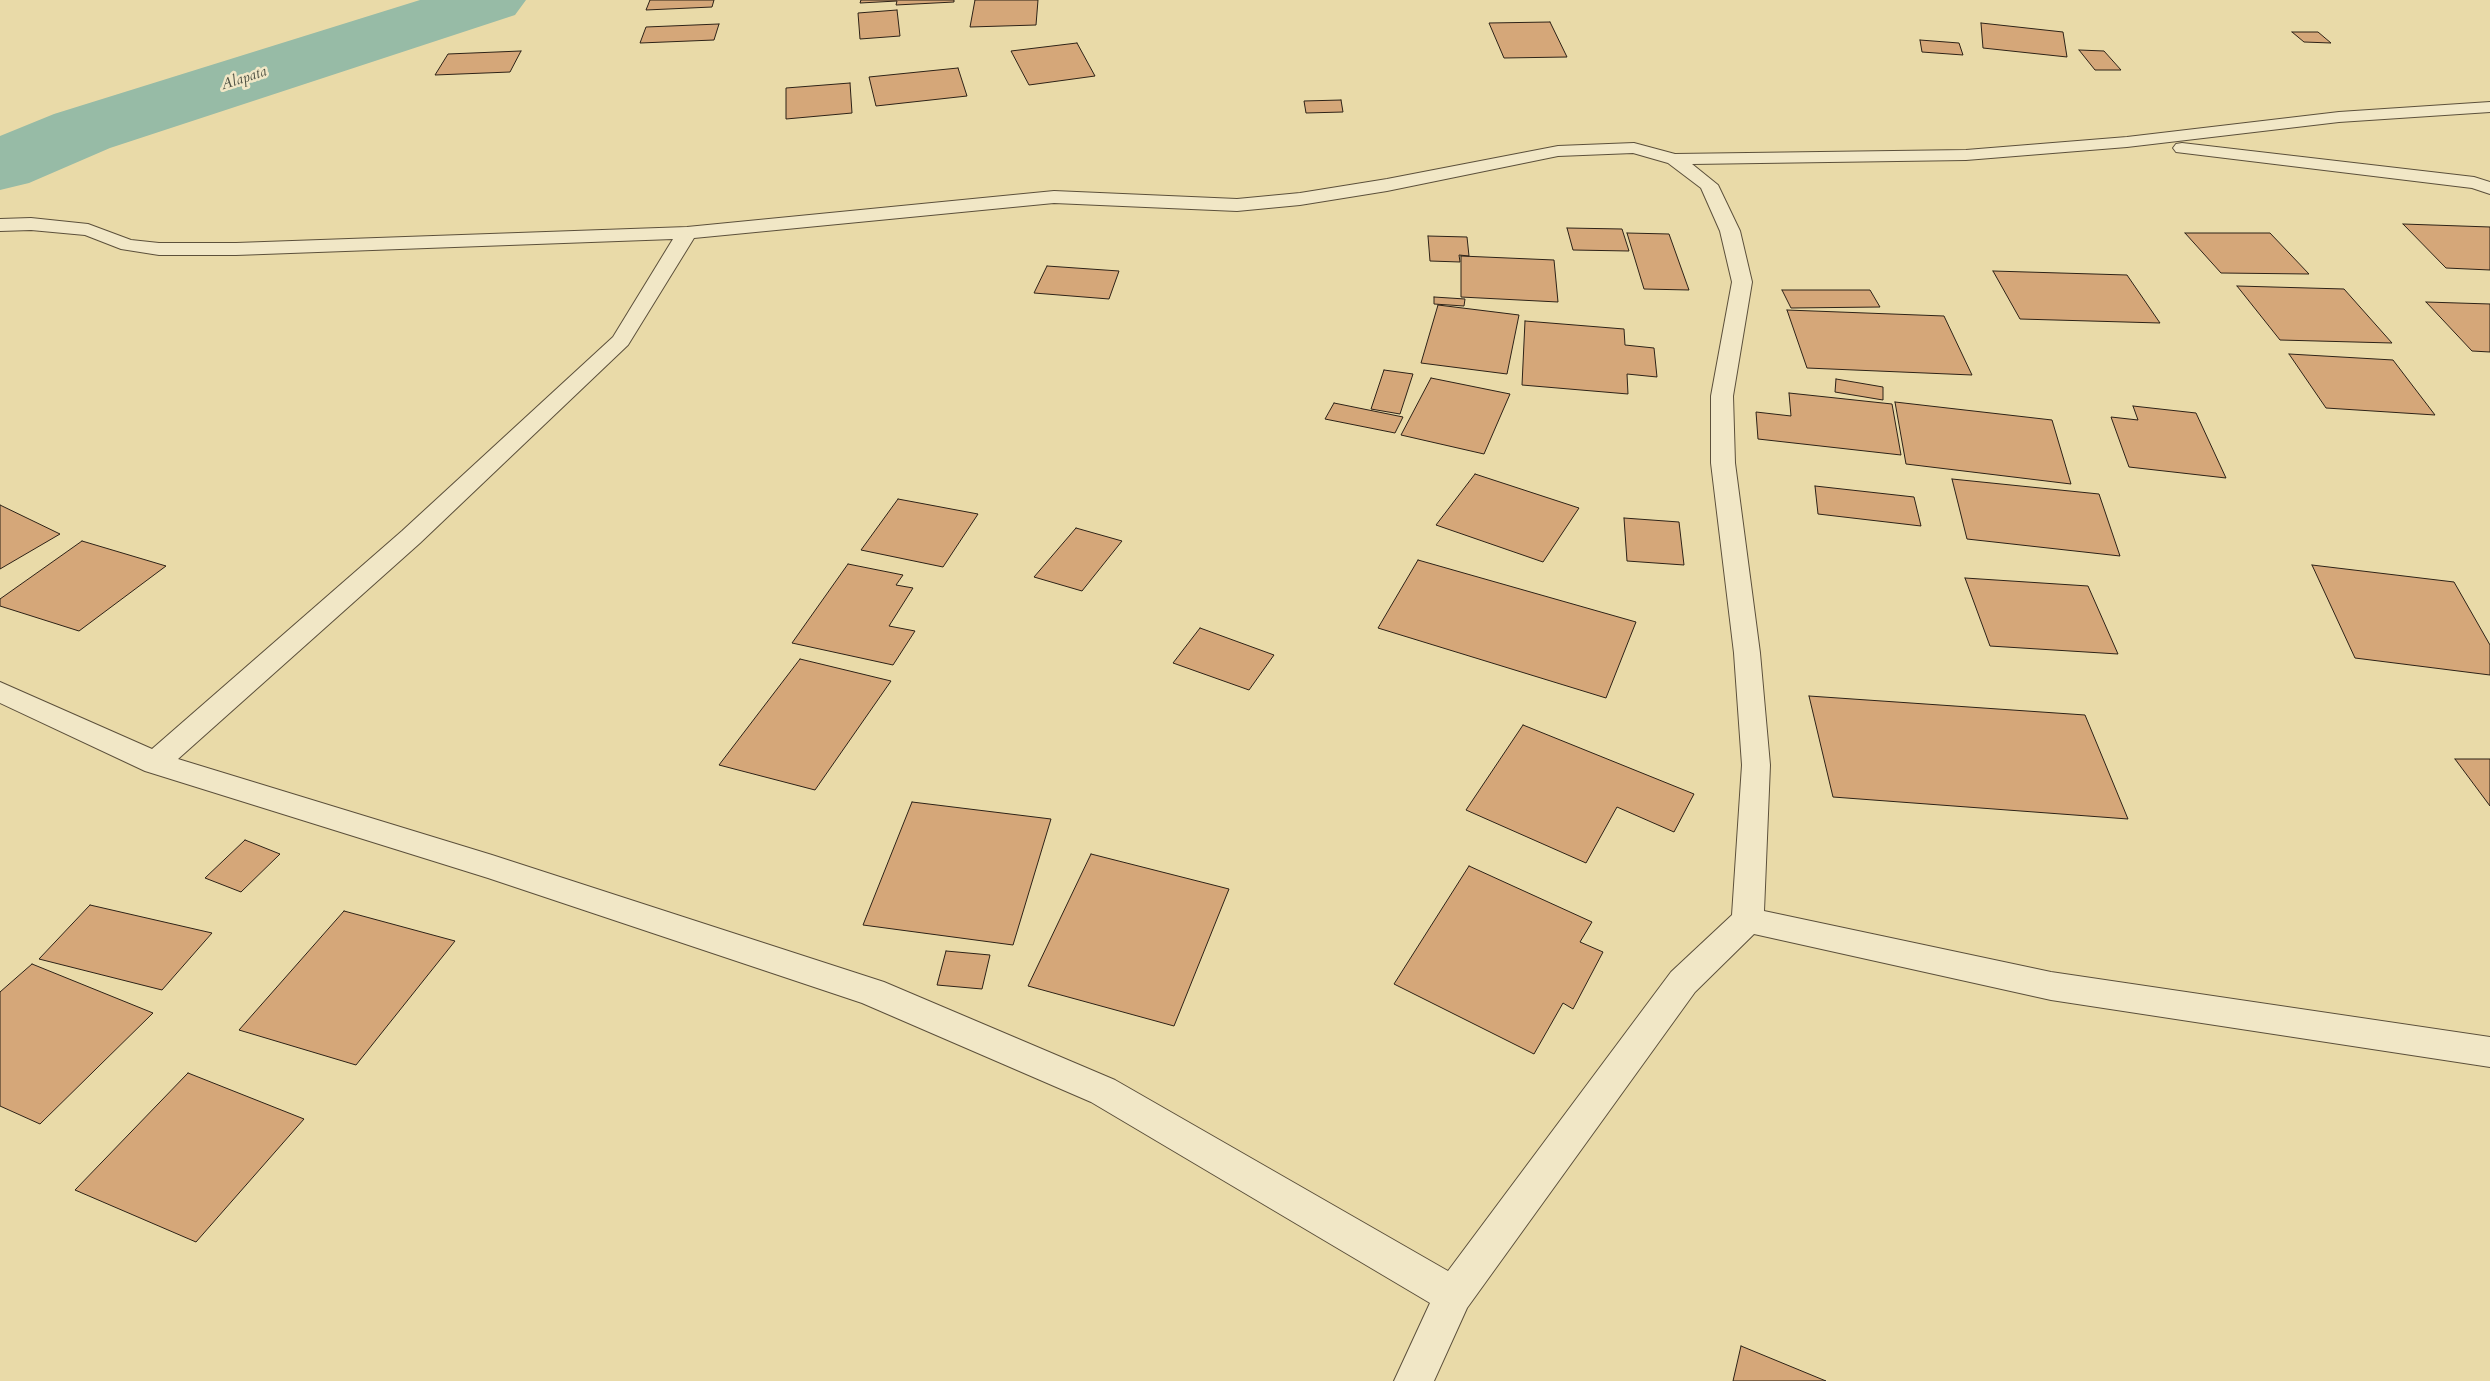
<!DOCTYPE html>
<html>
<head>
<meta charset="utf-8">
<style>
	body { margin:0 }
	canvas { display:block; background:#e9daa8 }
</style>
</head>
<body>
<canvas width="2490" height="1381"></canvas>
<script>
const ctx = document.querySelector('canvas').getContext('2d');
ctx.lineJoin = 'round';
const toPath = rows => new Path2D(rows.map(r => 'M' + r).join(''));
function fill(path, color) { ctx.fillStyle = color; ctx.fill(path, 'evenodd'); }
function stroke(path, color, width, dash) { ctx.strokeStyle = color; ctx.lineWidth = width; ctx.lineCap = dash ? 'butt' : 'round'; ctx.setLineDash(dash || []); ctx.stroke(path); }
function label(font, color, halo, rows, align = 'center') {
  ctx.font = font + ' Cardo,serif'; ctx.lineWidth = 5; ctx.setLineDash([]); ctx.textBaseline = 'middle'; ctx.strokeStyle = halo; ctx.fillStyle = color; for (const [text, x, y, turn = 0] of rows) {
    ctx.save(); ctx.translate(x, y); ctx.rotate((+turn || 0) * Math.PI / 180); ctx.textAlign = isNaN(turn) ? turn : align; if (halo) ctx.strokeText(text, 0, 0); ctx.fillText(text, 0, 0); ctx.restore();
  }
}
const river = toPath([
	[420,0,526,0,515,15,110,148,29,183,0,190,0,136,54,114,420,0]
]);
const building = toPath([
	[650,0,714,0,712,7,646,10,650,0],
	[861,0,954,0,954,2,896,5,897,1,860,3,861,0],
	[975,0,1038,0,1036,25,970,27,975,0],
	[897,10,900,36,860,39,858,13,897,10],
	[1550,22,1567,57,1504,58,1489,23,1550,22],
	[1981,23,2063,32,2067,57,1983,48,1981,23],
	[719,24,714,40,640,43,646,27,719,24],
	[2292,32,2318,32,2331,43,2304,42,2292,32],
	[1920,40,1959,43,1963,55,1922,52,1920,40],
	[1077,43,1095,76,1029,85,1011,51,1077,43],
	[2079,50,2104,51,2121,70,2095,70,2079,50],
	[521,51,510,72,435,75,448,54,521,51],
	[958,68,967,96,876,106,869,77,958,68],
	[850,83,852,113,786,119,786,88,850,83],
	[1341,100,1343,112,1306,113,1304,101,1341,100],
	[2403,224,2490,227,2490,270,2446,268,2403,224],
	[1567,228,1622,229,1629,251,1573,250,1567,228],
	[1627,233,1669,234,1689,290,1644,289,1627,233],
	[2185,233,2270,233,2309,274,2221,273,2185,233],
	[1428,236,1467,237,1469,256,1459,255,1460,262,1430,261,1428,236],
	[1461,256,1554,260,1558,302,1461,297,1461,256],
	[1047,266,1119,271,1109,299,1034,293,1047,266],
	[1993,271,2127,275,2160,323,2020,319,1993,271],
	[2237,286,2344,289,2392,343,2280,340,2237,286],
	[1782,290,1870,290,1880,307,1791,308,1782,290],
	[1434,297,1465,299,1464,306,1434,304,1434,297],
	[2426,302,2490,304,2490,352,2472,351,2426,302],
	[1438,305,1519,315,1507,374,1421,363,1438,305],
	[1787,310,1944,316,1972,375,1807,368,1787,310],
	[1525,321,1624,329,1625,345,1654,348,1657,377,1627,374,1628,394,1522,385,1525,321],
	[2289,354,2393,360,2435,415,2326,408,2289,354],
	[1384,370,1413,374,1400,414,1371,409,1384,370],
	[1431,378,1510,394,1484,454,1401,435,1431,378],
	[1836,379,1883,387,1883,400,1835,392,1836,379],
	[1789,393,1892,404,1901,455,1758,439,1756,412,1791,416,1789,393],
	[1895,402,2052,420,2071,484,1906,464,1895,402],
	[1334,403,1403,417,1395,433,1325,419,1334,403],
	[2133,406,2196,413,2226,478,2129,467,2111,417,2138,420,2133,406],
	[1475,474,1579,508,1543,562,1436,525,1475,474],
	[1952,479,2099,494,2120,556,1967,539,1952,479],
	[1815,486,1914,497,1921,526,1818,514,1815,486],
	[898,499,978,514,943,567,861,550,898,499],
	[0,505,60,534,0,569,0,505],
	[1624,518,1679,522,1684,565,1627,561,1624,518],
	[1076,528,1122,541,1082,591,1034,577,1076,528],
	[82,541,166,566,79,631,0,606,0,599,82,541],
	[1418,560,1636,622,1606,698,1378,628,1418,560],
	[848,564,903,575,896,585,913,588,889,626,915,631,893,665,792,643,848,564],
	[2312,565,2454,582,2490,645,2490,675,2355,658,2312,565],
	[1965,578,2088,586,2118,654,1990,646,1965,578],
	[1200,628,1274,655,1249,690,1173,663,1200,628],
	[800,659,891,681,815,790,719,765,800,659],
	[1809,696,2085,715,2128,819,1833,797,1809,696],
	[1523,725,1694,794,1674,832,1617,807,1586,863,1466,810,1523,725],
	[2455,759,2490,759,2490,806,2455,759],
	[912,802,1051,819,1013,945,863,925,912,802],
	[245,840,280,854,241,892,205,878,245,840],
	[1091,854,1229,889,1174,1026,1028,986,1091,854],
	[1469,866,1592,922,1580,942,1603,952,1573,1009,1563,1003,1534,1054,1394,984,1469,866],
	[90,905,212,933,162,990,39,959,90,905],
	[344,911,455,941,356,1065,239,1030,344,911],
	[946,951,990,955,982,989,937,985,946,951],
	[32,964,153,1013,40,1124,0,1106,0,992,32,964],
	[188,1073,304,1119,196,1242,75,1190,188,1073],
	[1741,1346,1826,1381,1733,1381,1741,1346]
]);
const minor = toPath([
	[2490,102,2490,112,2339,122,2127,147,1966,160,1692,164,1718,185,1740,231,1752,282,1733,396,1735,463,1760,653,1770,765,1764,911,2051,972,2490,1037,2490,1067,2051,1000,1754,934,1695,992,1467,1308,1434,1381,1394,1381,1430,1303,1091,1102,862,1003,488,878,145,771,0,703,0,682,152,749,402,531,613,337,673,239,236,255,159,255,121,249,85,235,31,230,0,231,0,219,31,218,88,224,131,240,159,243,236,243,687,227,1054,191,1237,199,1300,193,1387,179,1558,146,1634,143,1675,154,1966,150,2127,137,2339,112,2490,102],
	[1633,153,1668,163,1701,188,1720,231,1732,282,1711,396,1711,463,1734,653,1742,765,1732,915,1671,972,1448,1271,1115,1080,884,982,492,855,178,759,420,543,628,345,694,238,1054,203,1237,211,1300,205,1387,191,1558,156,1633,153],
	[2182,143,2474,177,2490,182,2490,194,2472,188,2176,152,2173,148,2176,144,2182,143]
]);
const farWaternames = [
	["Alapata",244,79,-18]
];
fill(river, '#97bba6');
fill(building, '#d5a779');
stroke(building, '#2d2217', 1);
stroke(minor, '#5c503b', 2);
fill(minor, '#f1e7c6');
label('italic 15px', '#4d5042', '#f1e7c6', farWaternames);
</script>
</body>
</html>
